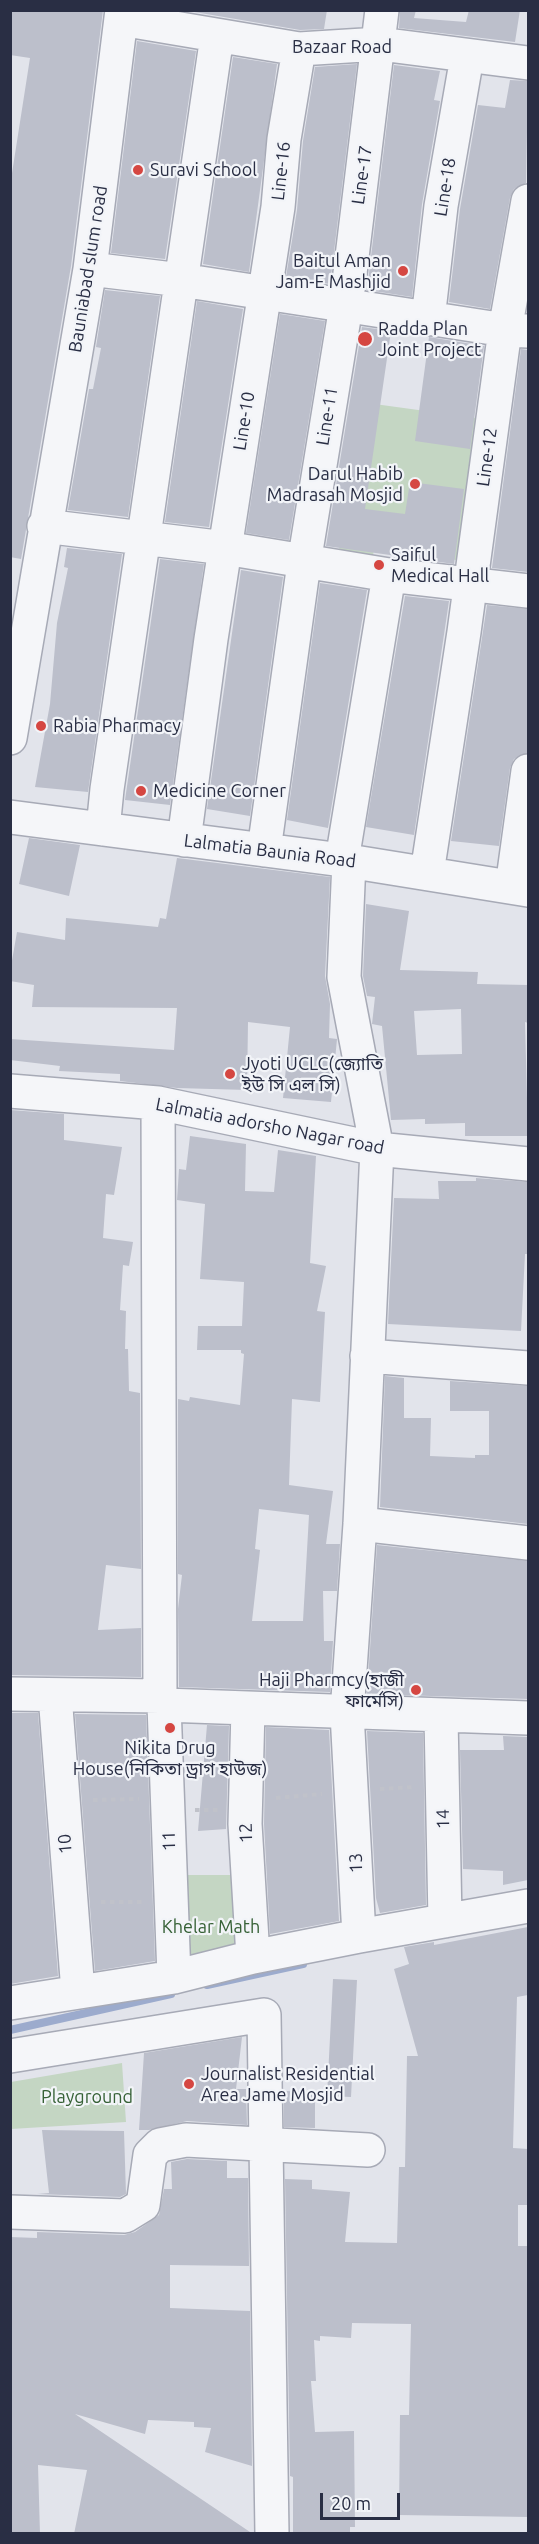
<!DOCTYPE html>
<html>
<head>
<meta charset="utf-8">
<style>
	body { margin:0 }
	#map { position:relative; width:539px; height:2544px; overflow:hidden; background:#e2e4eb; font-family:Ubuntu,sans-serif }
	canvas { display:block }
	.frame { position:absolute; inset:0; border:12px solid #292e44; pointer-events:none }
	.scale { position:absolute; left:320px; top:2493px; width:80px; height:27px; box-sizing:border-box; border:3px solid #292e44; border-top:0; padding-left:8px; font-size:18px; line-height:21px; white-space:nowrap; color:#292e44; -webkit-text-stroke:4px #f2f4f8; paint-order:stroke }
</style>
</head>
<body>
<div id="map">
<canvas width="539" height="2544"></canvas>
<div class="frame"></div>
<div class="scale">20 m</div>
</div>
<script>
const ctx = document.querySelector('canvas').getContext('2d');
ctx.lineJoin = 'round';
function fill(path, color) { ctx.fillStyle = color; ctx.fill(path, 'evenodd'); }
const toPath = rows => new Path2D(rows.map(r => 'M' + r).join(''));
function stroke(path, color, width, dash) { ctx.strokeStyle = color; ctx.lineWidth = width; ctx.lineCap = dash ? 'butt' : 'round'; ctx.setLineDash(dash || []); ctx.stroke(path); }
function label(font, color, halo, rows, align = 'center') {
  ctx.font = font + ' Ubuntu,"Noto Sans Bengali",sans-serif'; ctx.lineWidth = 4.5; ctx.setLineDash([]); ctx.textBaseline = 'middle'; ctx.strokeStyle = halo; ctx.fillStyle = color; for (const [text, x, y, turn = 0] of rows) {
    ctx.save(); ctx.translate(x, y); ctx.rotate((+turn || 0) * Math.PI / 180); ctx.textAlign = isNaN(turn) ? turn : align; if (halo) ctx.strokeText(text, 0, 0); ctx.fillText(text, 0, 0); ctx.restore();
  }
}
const green = toPath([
	[360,402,491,420,471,562,374,549,371,569,337,565],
	[182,1875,234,1875,241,1949,183,1967],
	[122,2063,126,2122,11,2129,11,2082]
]);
const stream = toPath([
	[207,1985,303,1964],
	[10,2030,171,1994]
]);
const building = toPath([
	[10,10,103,10,71,266,21,559,10,557,10,186,30,58,10,55],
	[183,10,327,10,324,29,300,30],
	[400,10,416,10,414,18,466,22,469,10,520,10,515,42,399,28],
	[137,41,196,51,165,259,111,253],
	[233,57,277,64,249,272,203,264],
	[357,64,330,284,286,277,297,210,303,141,315,67],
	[394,65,440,71,434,100,440,101,422,204,412,297,367,290],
	[510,80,528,81,526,183,514,189,510,198,490,309,449,302,460,209,478,105,505,108],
	[105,290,160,296,128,517,68,510,89,389,93,389,101,348,96,347],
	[197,301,243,309,209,527,165,522],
	[280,314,325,321,289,540,246,533],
	[362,327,391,331,365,509,405,514,410,482,464,489,454,564,326,546],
	[429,337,484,346,470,449,415,441],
	[521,349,528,350,528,572,492,568],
	[67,548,122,554,88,792,35,787,50,704,57,623,68,568,64,567],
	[160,559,204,564,170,805,125,800],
	[241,570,283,577,250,816,207,809],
	[320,583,367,590,328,828,287,820],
	[405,596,449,601,414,835,366,827],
	[487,605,528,609,528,753,514,759,510,768,499,846,451,841],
	[29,838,80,845,69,896,19,884],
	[177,858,330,877,325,976,330,1004,329,1038,337,1039,331,1102,283,1098,290,1027,248,1022,247,1090,177,1088,120,1081,120,1074,59,1071,60,1066,10,1060,10,1039,174,1050,177,1008,32,1007,34,985,10,981,10,972,17,932,65,940,66,918,158,927,160,918,166,919],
	[366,904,409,911,400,970,478,972,477,984,528,985,528,1023,525,1022,528,1136,465,1136,465,1123,425,1124,425,1119,391,1120,382,1026,372,1024,375,997,367,996,363,976],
	[461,1009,462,1054,417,1055,414,1011],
	[10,1110,64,1114,64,1140,122,1147,114,1195,106,1194,103,1238,133,1242,129,1266,123,1265,120,1310,126,1311,125,1349,128,1349,129,1391,140,1393,141,1569,106,1565,98,1630,141,1628,141,1677,10,1675],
	[190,1136,246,1144,245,1191,274,1192,278,1150,316,1156,310,1263,326,1266,317,1311,325,1312,320,1402,292,1399,289,1485,333,1491,326,1544,340,1544,337,1591,323,1591,324,1641,333,1641,330,1692,179,1687,178,1609,182,1575,178,1574,178,1399,189,1401,190,1397,240,1405,244,1354,241,1353,241,1350,197,1350,198,1326,242,1326,244,1282,200,1279,205,1204,177,1200,179,1169,186,1170],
	[259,1509,309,1515,303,1621,252,1621,260,1550,255,1549],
	[476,1178,528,1182,528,1254,525,1254,521,1331,388,1324,394,1198,439,1199,438,1181,476,1181],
	[385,1376,404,1378,404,1418,431,1418,430,1456,475,1458,475,1455,489,1455,489,1411,450,1411,450,1381,528,1386,528,1524,380,1507],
	[377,1545,528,1561,528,1699,367,1694],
	[10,1713,38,1713,58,1976,10,1984],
	[75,1714,146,1715,155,1961,95,1971],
	[207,1725,229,1726,226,1829,198,1831],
	[266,1727,329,1730,339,1921,270,1934,264,1824],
	[367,1731,423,1733,426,1905,380,1913,376,1898],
	[503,1736,528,1737,528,1880,503,1885,503,1871,463,1869,460,1750,504,1750],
	[528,1927,528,1995,517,1997,513,2148,528,2149,528,2205,518,2205,518,2246,528,2246,528,2517,399,2515,400,2415,409,2415,411,2324,352,2323,351,2338,320,2336,320,2341,314,2340,316,2381,311,2381,315,2432,354,2431,355,2527,350,2527,350,2534,293,2534,293,2477,290,2476,285,2179,312,2180,312,2189,350,2192,345,2242,397,2243,399,2167,405,2167,407,2056,418,2056,394,1969,409,1964,404,1947,434,1942,434,1945],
	[333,1979,357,1980,351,2097,327,2096],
	[242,2037,236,2089,246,2089,247,2125,187,2121,149,2130,139,2130,144,2053],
	[284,2091,315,2092,315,2128,284,2127],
	[42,2130,124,2131,126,2194,120,2197,37,2194,49,2193],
	[187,2159,227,2161,227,2178,248,2178,249,2266,170,2265,170,2308,250,2311,252,2466,205,2452,211,2428,194,2427,194,2422,148,2420,145,2434,75,2414,253,2534,74,2534,87,2470,38,2465,40,2534,10,2534,10,2237,37,2238,37,2232,124,2235,135,2232,159,2215,164,2189,172,2189,171,2162]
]);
const path = toPath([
	[380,1789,415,1787],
	[276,1798,322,1794],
	[93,1800,139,1799],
	[195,1810,218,1810],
	[101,1902,142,1902]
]);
const minor = toPath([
	[121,19,299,49,380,44,528,63],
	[90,269,181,280,505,330,528,331],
	[428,319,441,206,467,57],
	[44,526,225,548,389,575,528,591],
	[10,738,90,269,122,10],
	[10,817,342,860,528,890],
	[103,829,107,789,217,36],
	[184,840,211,639,278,207,284,139,299,49],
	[264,850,304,563,346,306,382,10],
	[342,860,389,575],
	[349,861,344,977,377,1149,360,1524,347,1713,359,1936],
	[427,873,464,632,505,330,528,201],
	[512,887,528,771],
	[10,1091,158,1103,377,1149,528,1164],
	[158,1103,160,1696],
	[367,1356,528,1368],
	[360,1524,528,1543],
	[10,1694,160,1696,164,1705,528,1718],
	[55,1695,78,1992],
	[164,1705,174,1977],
	[248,1709,245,1824,253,1957],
	[441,1717,445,1921],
	[10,2003,174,1977,253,1957,359,1936,528,1906],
	[10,2056,264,2015,272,2534],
	[10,2212,125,2216,143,2205,150,2155,160,2145,186,2140,368,2150]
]);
const markers = [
	[138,170,6,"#d54742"],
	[403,271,6,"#d54742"],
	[365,339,8,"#d54742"],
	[415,484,6,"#d54742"],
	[379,565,6,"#d54742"],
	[41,726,6,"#d54742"],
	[141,791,6,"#d54742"],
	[230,1074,6,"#d54742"],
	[416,1690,6,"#d54742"],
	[170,1728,6,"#d54742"],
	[189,2084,6,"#d54742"]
];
const streetNames = [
	["Bazaar Road",342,47],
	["Line-16",281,171,-84],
	["Line-17",362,175,-82],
	["Line-18",445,187,-81],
	["Bauniabad slum road",88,269,-81],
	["Line-11",327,416,-81],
	["Line-10",244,421,-81],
	["Line-12",487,457,-82],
	["Lalmatia Baunia Road",270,851,7],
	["Lalmatia adorsho Nagar road",270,1126,11],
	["14",443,1819,-91],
	["12",246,1833,-92],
	["11",169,1841,-92],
	["10",65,1844,-95],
	["13",356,1863,-92]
];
const poiNames = [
	["Suravi School",150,170],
	["Baitul Aman",391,261,"right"],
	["Jam-E Mashjid",391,282,"right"],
	["Radda Plan",378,329],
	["Joint Project",378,350],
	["Darul Habib",403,474,"right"],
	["Madrasah Mosjid",403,495,"right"],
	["Saiful",391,555],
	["Medical Hall",391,576],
	["Rabia Pharmacy",53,726],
	["Medicine Corner",153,791],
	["Jyoti UCLC(জ্যোতি",242,1064],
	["ইউ সি এল সি)",242,1085],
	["Haji Pharmcy(হাজী",404,1680,"right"],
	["ফার্মেসি)",404,1701,"right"],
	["Nikita Drug",170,1748,"center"],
	["House(নিকিতা ড্রাগ হাউজ)",170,1769,"center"],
	["Journalist Residential",201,2074],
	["Area Jame Mosjid",201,2095]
];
const parkNames = [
	["Khelar Math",211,1927],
	["Playground",87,2097]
];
fill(green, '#c4d6c3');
stroke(stream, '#9cabcd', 8);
fill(building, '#bcbfcb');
stroke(minor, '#a7aab6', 36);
stroke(path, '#c0c2ca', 4, [4.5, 4.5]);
stroke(minor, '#f5f6f9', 33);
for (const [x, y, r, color] of markers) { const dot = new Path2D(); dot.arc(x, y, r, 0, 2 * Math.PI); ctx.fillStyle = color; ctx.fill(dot); stroke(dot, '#f2f4f8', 2); }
label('18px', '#292e44', '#f2f4f8', streetNames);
label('18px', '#292e44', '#f2f4f8', poiNames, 'left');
label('18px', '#366136', '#f2f4f8', parkNames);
</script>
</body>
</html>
